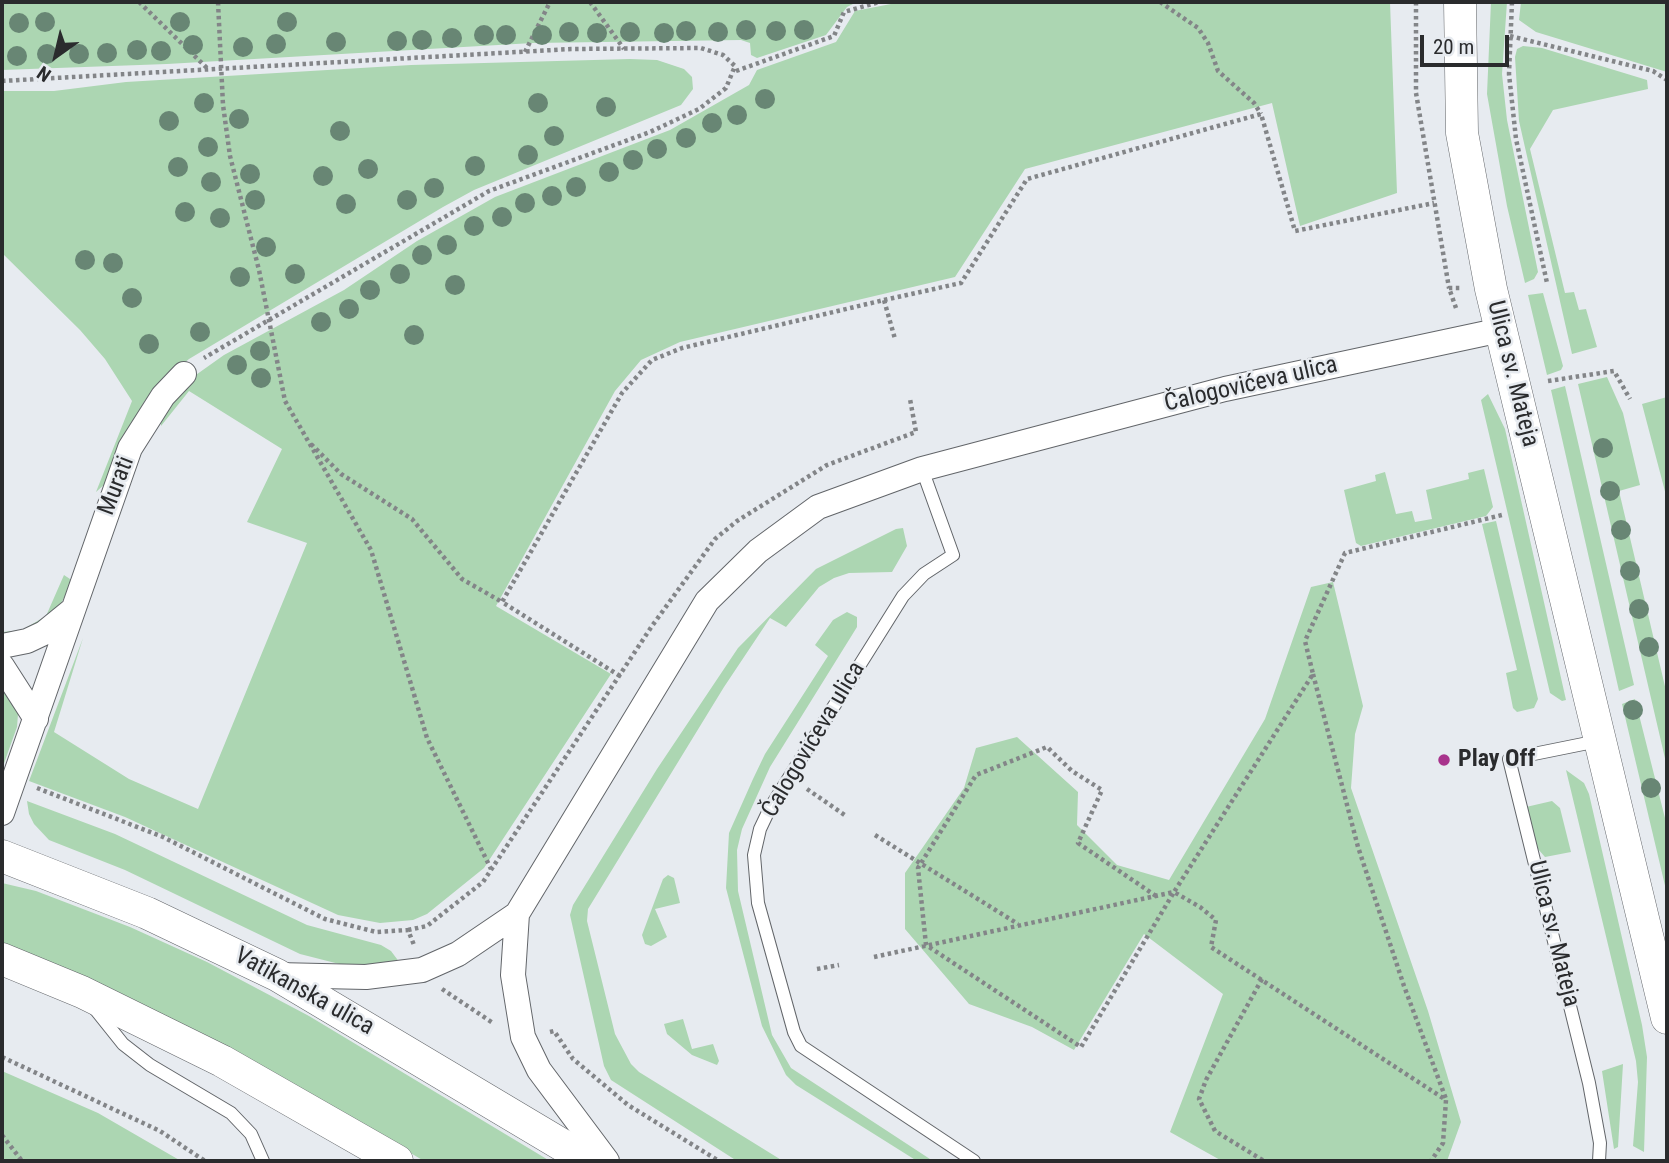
<!DOCTYPE html>
<html>
<head>
<meta charset="utf-8">
<style>
	body { margin:0 }
	#map { position:relative; width:1669px; height:1163px; overflow:hidden; background:#e7ebf0; font-family:"Roboto Condensed",sans-serif }
	canvas { display:block }
	.frame { position:absolute; inset:0; border:4px solid #2a2b2d; pointer-events:none }
	.north { position:absolute; left:21px; top:21px; width:70px; height:70px; -webkit-text-stroke:5px #e7ebf0; paint-order:stroke; rotate:214deg; font-size:19px; font-weight:700; line-height:28px; text-align:center; color:#2a2b2d }
	.north::after { content:''; display:block; margin:auto; width:24px; height:32px; background:#2a2b2d; clip-path:polygon(50% 0,100% 100%,50% 72%,0 100%) }
	.scale { position:absolute; left:1420px; top:35px; width:89px; height:32px; box-sizing:border-box; border:4px solid #2a2b2d; border-top:0; padding-left:9px; font-size:21px; line-height:24px; white-space:nowrap; color:#2a2b2d; -webkit-text-stroke:5px #e7ebf0; paint-order:stroke }
</style>
</head>
<body>
<div id="map">
<canvas width="1669" height="1163"></canvas>
<div class="frame"></div>
<div class="north">N</div>
<div class="scale">20 m</div>
</div>
<script>
const ctx = document.querySelector('canvas').getContext('2d');
ctx.lineJoin = 'round';
function fill(path, color) { ctx.fillStyle = color; ctx.fill(path, 'evenodd'); }
const toPath = rows => new Path2D(rows.map(r => 'M' + r).join(''));
function stroke(path, color, width, dash) { ctx.strokeStyle = color; ctx.lineWidth = width; ctx.lineCap = dash ? 'butt' : 'round'; ctx.setLineDash(dash || []); ctx.stroke(path); }
function label(font, color, halo, rows, align = 'center') {
  ctx.font = font + ' "Roboto Condensed",sans-serif'; ctx.lineWidth = 5; ctx.setLineDash([]); ctx.textBaseline = 'middle'; ctx.strokeStyle = halo; ctx.fillStyle = color; for (const [text, x, y, turn = 0] of rows) {
    ctx.save(); ctx.translate(x, y); ctx.rotate((+turn || 0) * Math.PI / 180); ctx.textAlign = isNaN(turn) ? turn : align; if (halo) ctx.strokeText(text, 0, 0); ctx.fillText(text, 0, 0); ctx.restore();
  }
}
const green = toPath([
	[2,2,857,2,847,7,826,35,757,58,751,55,750,43,741,40,533,43,167,64,2,70],
	[901,2,1390,2,1397,193,1300,226,1272,103,1025,169,955,277,680,342,641,360,615,391,496,606,611,674,484,868,427,914,413,920,380,923,338,915,125,817,29,781,83,638,54,732,129,779,198,809,307,543,247,522,282,449,189,391,161,426,161,418,193,377,224,355,344,290,417,241,495,197,670,130,749,85,757,70,836,42,855,11],
	[1491,2,1507,2,1502,74,1507,120,1538,272,1534,279,1525,283,1507,206,1487,94],
	[1521,2,1667,2,1667,72,1536,32,1519,20],
	[1523,46,1542,48,1647,80,1648,89,1553,110,1530,149,1565,293,1574,292,1579,310,1586,309,1597,347,1572,354,1519,121,1515,57,1517,49],
	[630,59,657,60,684,69,692,77,693,89,681,105,474,190,443,207,189,359,155,387,144,402,106,483,96,492,132,401,105,359,80,330,2,253,2,91,54,91,126,82,411,65],
	[1543,293,1563,366,1561,370,1547,375,1528,295],
	[1607,377,1623,413,1640,485,1619,491,1667,695,1667,767,1578,384],
	[1565,386,1634,685,1619,691,1551,390],
	[1488,394,1505,429,1566,700,1562,701,1550,693,1481,400],
	[1667,397,1667,499,1642,404],
	[1484,469,1493,507,1486,516,1361,546,1356,543,1344,490,1376,481,1375,475,1385,472,1396,514,1412,511,1415,522,1432,519,1426,490,1469,479,1468,473],
	[1496,521,1538,699,1534,708,1517,712,1513,708,1506,673,1517,670,1482,524],
	[903,528,907,546,892,572,849,573,834,578,819,587,786,627,770,618,724,687,588,909,587,921,615,1034,631,1064,639,1072,783,1161,737,1161,611,1080,604,1066,570,915,573,905,657,769,738,648,816,569,896,529],
	[64,575,73,581,58,609,47,623,2,637,2,632,22,630,46,616],
	[1333,582,1363,706,1355,734,1351,788,1428,1011,1461,1122,1447,1161,1222,1161,1170,1132,1223,994,1144,934,1074,1050,1032,1027,969,1004,905,929,905,873,964,788,976,748,1017,737,1078,792,1077,825,1117,865,1169,880,1265,719,1311,587],
	[847,612,857,617,857,627,770,767,742,829,737,850,738,891,772,1035,791,1068,933,1161,917,1161,796,1085,786,1075,762,1026,726,888,729,833,753,779,765,754,828,656,815,645,833,620],
	[2,682,17,705,18,714,17,727,2,769],
	[1635,699,1667,826,1667,894,1622,704],
	[1566,770,1584,783,1589,794,1642,1025,1647,1057,1644,1152,1633,1146,1638,1082,1636,1061],
	[27,801,115,834,307,925,381,945,391,951,400,963,355,968,300,954,125,870,49,840,34,824,29,814],
	[1552,801,1560,808,1571,852,1545,857,1538,849,1526,807],
	[668,875,674,878,680,903,655,909,667,937,651,946,645,944,642,935,663,879],
	[2,883,36,891,130,927,207,962,309,1016,550,1161,424,1161,362,1124,2,947],
	[683,1019,692,1049,713,1044,719,1061,717,1065,692,1055,667,1034,664,1024],
	[1623,1064,1618,1147,1614,1149,1602,1071],
	[2,1071,98,1113,181,1161,2,1161]
]);
const path = toPath([
	[139,2,208,69],
	[218,2,223,105,230,156,259,270,285,401,371,550,427,738,491,869],
	[590,2,624,49],
	[1160,2,1198,28,1208,43,1218,71,1254,103,1261,114],
	[1416,2,1416,93,1449,288],
	[1512,2,1509,74,1516,139,1547,283],
	[1510,36,1653,71,1667,80],
	[525,52,550,2],
	[736,71,834,36,844,12,879,2],
	[2,81,571,49,701,48,723,55,735,66,726,88,699,109,650,132,489,191,204,358],
	[884,300,961,283,1027,179,1261,114,1295,231,1434,203],
	[1456,308,1449,288,1460,288],
	[1548,381,1614,371,1630,399],
	[311,444,341,474,412,519,462,579,502,602],
	[1313,674,1358,847,1404,986,1446,1099],
	[620,676,502,602,622,393,652,360,682,348,884,300,895,339],
	[37,788,163,837,325,919,376,932,408,930,414,945],
	[807,789,846,816],
	[875,835,1018,924],
	[1156,896,1078,843,1102,790,1072,771,1047,747,976,775,918,868,926,945,1081,1047,1174,892,1200,907,1216,920,1211,947,1446,1100,1443,1143,1431,1161],
	[408,930,427,926,483,882,652,626,715,539,737,521,827,465,916,432,910,399],
	[874,957,1174,892,1313,674,1305,641,1345,553,1502,515],
	[817,969,839,965],
	[1262,979,1206,1080,1199,1099,1215,1131,1264,1161],
	[442,989,493,1023],
	[550,1032,554,1031,573,1059,628,1105,719,1161],
	[2,1057,160,1131,205,1161],
	[2,1135,22,1161]
]);
const service = toPath([
	[922,469,953,555,924,574,903,596,770,808,760,829,754,855,758,903,794,1032,801,1046,974,1161],
	[1598,741,1509,759,1589,1083,1600,1143,1599,1161],
	[95,1009,123,1044,150,1065,231,1113,251,1134,263,1161]
]);
const minor = toPath([
	[2,646,27,641,44,633,71,611],
	[2,666,36,719],
	[2,813,130,448,163,396,184,374],
	[517,914,513,975,523,1037,539,1070,607,1161],
	[277,975,366,977,422,970,458,954,517,914,707,601,758,551,818,507,922,469,1225,389,1501,330]
]);
const tertiary = toPath([
	[1460,2,1462,133,1491,289,1667,1018],
	[2,856,147,913,277,975,589,1161],
	[2,959,82,992,222,1061,397,1161]
]);
const trees = [
	[45,22],
	[180,22],
	[287,22],
	[19,23],
	[746,30],
	[804,30],
	[686,31],
	[776,31],
	[569,32],
	[630,32],
	[718,32],
	[597,33],
	[664,33],
	[484,35],
	[506,35],
	[542,35],
	[452,38],
	[422,40],
	[397,41],
	[336,42],
	[276,44],
	[193,45],
	[243,47],
	[137,50],
	[161,51],
	[107,53],
	[47,54],
	[79,54],
	[17,56],
	[765,99],
	[204,103],
	[538,103],
	[606,107],
	[737,115],
	[239,119],
	[169,121],
	[712,123],
	[340,131],
	[554,136],
	[686,138],
	[208,147],
	[657,149],
	[528,155],
	[633,160],
	[475,166],
	[178,167],
	[368,169],
	[609,172],
	[250,174],
	[323,176],
	[211,182],
	[576,187],
	[434,188],
	[552,196],
	[255,200],
	[407,200],
	[525,203],
	[346,204],
	[185,212],
	[502,217],
	[220,218],
	[474,226],
	[447,245],
	[266,247],
	[422,255],
	[85,260],
	[113,263],
	[295,274],
	[400,274],
	[240,277],
	[455,285],
	[370,290],
	[132,298],
	[349,309],
	[321,322],
	[200,332],
	[414,335],
	[149,344],
	[260,351],
	[237,365],
	[261,378],
	[1603,448],
	[1610,491],
	[1621,530],
	[1630,571],
	[1639,609],
	[1649,647],
	[1633,710],
	[1651,788]
];
const markers = [
	[1444,760,7,"#a8338c"]
];
const streetNames = [
	["Ulica sv. Mateja",1512,374,76],
	["Čalogovićeva ulica",1251,385,-13],
	["Murati",117,486,-69],
	["Čalogovićeva ulica",814,740,-59],
	["Ulica sv. Mateja",1553,934,76],
	["Vatikanska ulica",304,992,29]
];
const poiNames = [
	["Play Off",1458,760]
];
fill(green, '#acd6b2');
stroke(service, '#626569', 14);
stroke(minor, '#626569', 26);
stroke(tertiary, '#626569', 33);
stroke(path, '#838588', 4.5, [3.5, 3.5]);
stroke(service, '#fff', 12);
stroke(minor, '#fff', 24);
stroke(tertiary, '#fff', 32);
ctx.fillStyle = '#688674';
for (const [x, y] of trees) { ctx.beginPath(); ctx.arc(x, y, 10, 0, 2 * Math.PI); ctx.fill(); }
for (const [x, y, r, color] of markers) { const dot = new Path2D(); dot.arc(x, y, r, 0, 2 * Math.PI); ctx.fillStyle = color; ctx.fill(dot); stroke(dot, '#e7ebf0', 2.5); }
label('24px', '#2a2b2d', '#e7ebf0', streetNames);
label('bold 24px', '#2a2b2d', '#e7ebf0', poiNames, 'left');
</script>
</body>
</html>
